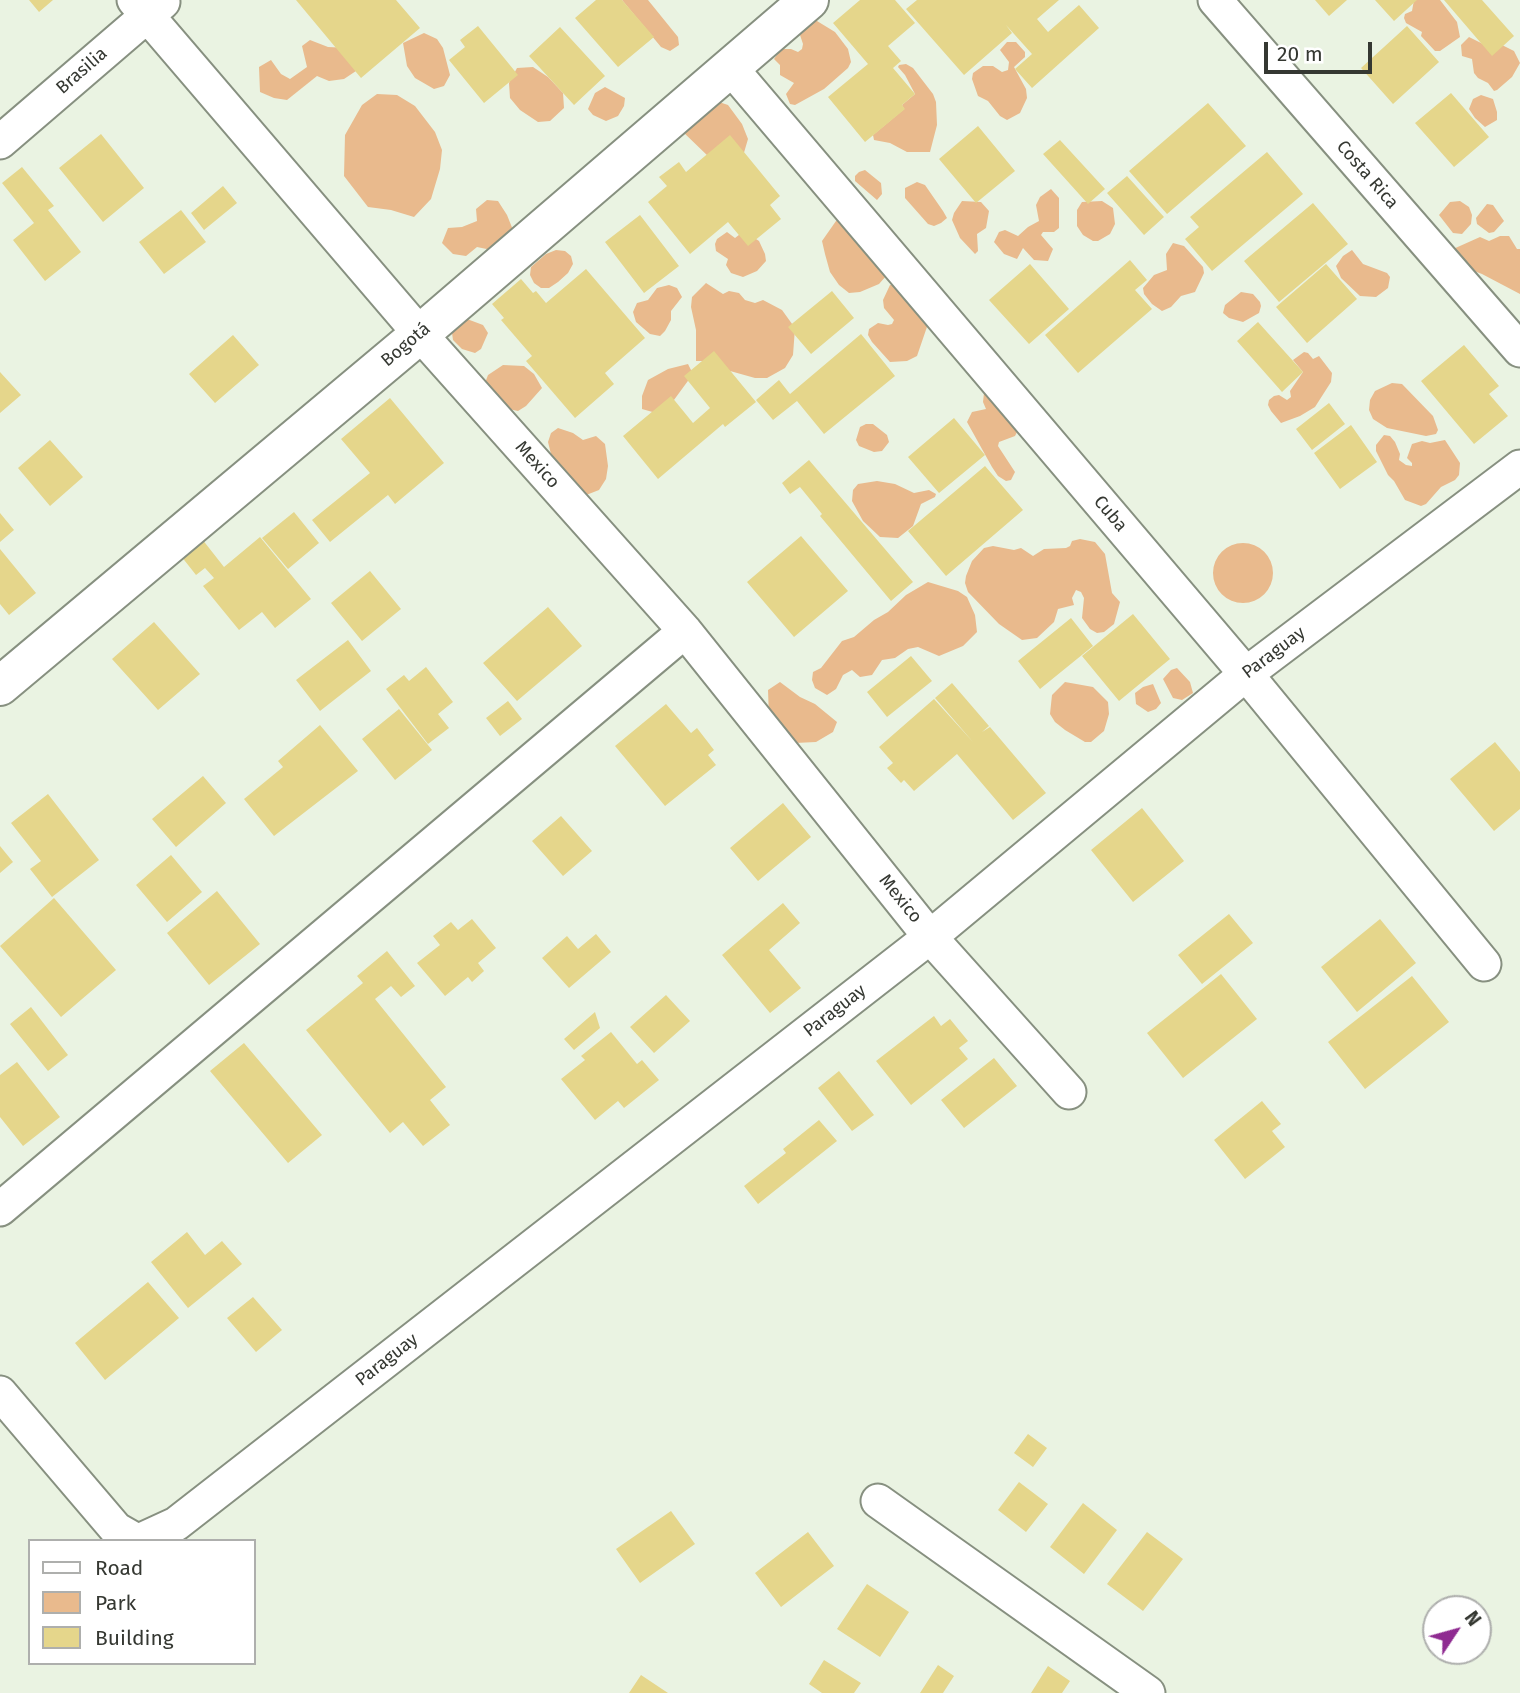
<!DOCTYPE html>
<html>
<head>
<meta charset="utf-8">
<style>
	body { margin:0 }
	#map { position:relative; width:1520px; height:1693px; overflow:hidden; background:#eaf3e2; font-family:"Fira Sans",sans-serif }
	canvas { display:block }
	.legend { position:absolute; left:28px; top:1539px; width:228px; height:126px; box-sizing:border-box; background:#fff; border:2px solid #aeafad; margin:0; padding:9px 12px; list-style:none; font-size:21px; color:#353832 }
	.legend li { display:flex; align-items:center; gap:14px; height:35px }
	.legend b { width:35px; border:2px solid #aeafad }
	.north { position:absolute; left:1422px; top:1595px; width:70px; height:70px; box-sizing:border-box; background:#fff; border:2px solid #aeafad; border-radius:50%; rotate:54deg; font-size:19px; font-weight:700; line-height:28px; text-align:center; color:#353832 }
	.north::after { content:''; display:block; margin:auto; width:24px; height:32px; background:#8f2b91; clip-path:polygon(50% 0,100% 100%,50% 72%,0 100%) }
	.scale { position:absolute; left:1264px; top:42px; width:108px; height:32px; box-sizing:border-box; border:4px solid #353832; border-top:0; padding-left:9px; font-size:21px; line-height:24px; white-space:nowrap; color:#353832; -webkit-text-stroke:5px #fff; paint-order:stroke }
</style>
</head>
<body>
<div id="map">
<canvas width="1520" height="1693"></canvas>
<ul class="legend">
<li><b style="height:9px;background:#fff"></b>Road</li>
<li><b style="height:19px;background:#e9ba8d"></b>Park</li>
<li><b style="height:19px;background:#e5d68b"></b>Building</li>
</ul>
<div class="north">N</div>
<div class="scale">20 m</div>
</div>
<script>
const ctx = document.querySelector('canvas').getContext('2d');
ctx.lineJoin = 'round';
function fill(path, color) { ctx.fillStyle = color; ctx.fill(path, 'evenodd'); }
const toPath = rows => new Path2D(rows.map(r => 'M' + r).join(''));
function stroke(path, color, width, dash) { ctx.strokeStyle = color; ctx.lineWidth = width; ctx.lineCap = dash ? 'butt' : 'round'; ctx.setLineDash(dash || []); ctx.stroke(path); }
function label(font, color, halo, rows, align = 'center') {
  ctx.font = font + ' "Fira Sans",sans-serif'; ctx.lineWidth = 5; ctx.setLineDash([]); ctx.textBaseline = 'middle'; ctx.strokeStyle = halo; ctx.fillStyle = color; for (const [text, x, y, turn = 0] of rows) {
    ctx.save(); ctx.translate(x, y); ctx.rotate((+turn || 0) * Math.PI / 180); ctx.textAlign = isNaN(turn) ? turn : align; if (halo) ctx.strokeText(text, 0, 0); ctx.fillText(text, 0, 0); ctx.restore();
  }
}
const green = toPath([
	[622,0,648,0,678,37,679,45,670,51,661,47],
	[1414,0,1440,0,1457,22,1460,37,1440,51,1435,51,1421,36,1422,32,1406,23,1404,18,1405,14,1412,11],
	[811,21,817,21,835,32,848,49,851,62,848,68,824,89,795,105,790,104,786,94,794,83,780,75,780,65,774,59,781,49,791,49,798,52,802,49,803,44,800,35],
	[424,33,437,39,443,48,450,75,444,86,434,89,415,78,407,66,403,43],
	[1469,37,1485,45,1500,44,1514,51,1520,63,1512,77,1497,90,1494,91,1488,83,1478,78,1474,73,1472,59,1462,56,1461,45],
	[310,40,328,47,349,48,356,71,344,79,329,81,317,76,287,100,274,98,260,92,259,67,271,60,281,74,290,79,307,67,302,46],
	[1007,42,1016,42,1025,52,1025,57,1014,67,1026,89,1027,98,1020,113,1007,120,1000,116,988,101,978,96,972,79,973,73,983,66,993,66,1002,72,1008,70,1009,62,1000,50],
	[906,64,913,68,933,94,936,102,937,125,930,152,907,152,890,143,874,140,873,135,904,109,902,105,915,94,905,75,898,67,899,65],
	[533,67,548,77,563,93,564,108,550,121,538,122,520,110,510,98,509,83,517,68],
	[605,87,625,98,624,106,618,116,606,121,593,115,588,109,595,93],
	[377,94,397,95,415,106,435,132,442,150,440,169,431,199,414,217,391,210,368,207,344,176,345,135,362,105],
	[1481,95,1493,99,1497,112,1497,120,1485,127,1475,118,1469,109,1473,99],
	[719,102,728,105,742,124,748,139,743,156,710,158,682,131],
	[865,170,881,183,882,194,877,200,855,181,855,176,859,172],
	[917,182,925,185,943,211,947,218,941,223,934,226,928,224,905,198,905,188],
	[1051,189,1059,198,1059,228,1054,232,1043,232,1041,235,1053,249,1048,261,1034,260,1023,248,1017,259,1004,254,994,242,999,232,1005,230,1018,236,1028,227,1039,221,1036,205,1040,197],
	[487,200,498,201,507,215,515,235,501,252,477,247,466,256,453,254,442,243,448,228,462,227,477,221,476,209],
	[962,201,981,202,989,211,986,228,977,234,978,251,975,254,960,238,952,220,954,213],
	[1102,201,1113,208,1115,224,1110,234,1098,241,1093,241,1083,235,1077,226,1077,210,1082,202],
	[1460,201,1469,207,1472,215,1471,224,1462,234,1453,233,1439,215,1450,202],
	[1487,204,1493,205,1504,221,1494,232,1489,233,1477,224,1476,218],
	[844,216,887,275,879,284,860,292,849,293,839,285,830,272,825,254,822,241,836,221],
	[744,231,759,241,765,254,766,261,757,271,743,277,731,273,726,265,728,259,716,251,715,244,717,239,727,232,735,238],
	[1500,236,1509,236,1517,249,1520,249,1520,294,1482,274,1474,271,1467,273,1451,250,1480,237,1489,241],
	[1173,243,1184,246,1203,267,1204,273,1195,292,1181,296,1171,307,1162,311,1152,304,1144,294,1143,288,1154,275,1167,270,1166,254],
	[556,250,565,251,571,256,573,264,568,273,558,282,549,288,541,288,534,283,530,275,531,267,546,254],
	[1352,250,1363,264,1387,273,1390,277,1388,288,1376,297,1360,296,1341,278,1336,266,1343,256],
	[706,283,723,294,729,291,739,293,745,300,755,303,763,300,782,310,795,328,793,355,785,368,767,378,755,378,723,369,710,361,696,361,696,330,691,307,692,297],
	[895,284,929,321,917,356,907,361,890,362,872,342,868,335,869,329,878,323,888,325,892,324,894,320,884,308,883,300,890,285],
	[669,285,677,288,682,297,671,311,671,320,665,331,660,336,650,334,636,322,633,312,637,303,648,300,657,288],
	[1241,292,1253,294,1260,302,1261,306,1259,313,1243,322,1229,318,1223,313,1225,305],
	[467,319,483,325,488,333,481,349,475,353,462,349,453,340,451,326],
	[1304,352,1308,353,1313,359,1319,356,1332,373,1331,382,1315,407,1300,416,1281,423,1271,411,1268,405,1269,400,1274,396,1279,395,1287,400,1291,397,1290,391,1303,372,1293,360],
	[688,364,693,374,671,404,656,413,642,409,642,396,648,380,668,369],
	[503,365,524,366,534,374,542,388,526,406,518,411,504,408,485,383,488,375],
	[1392,383,1402,384,1433,416,1438,430,1436,434,1426,436,1387,428,1373,419,1369,410,1370,400,1375,391],
	[990,390,1018,430,1015,436,999,442,998,446,1015,472,1011,480,1006,481,998,476,992,467,967,422,972,412,986,409,983,402,984,393],
	[866,424,873,424,887,435,889,442,882,451,874,452,859,446,856,440,860,427],
	[558,428,573,433,583,440,596,436,605,444,608,466,606,479,599,490,581,497,548,460,551,454,548,442,551,433],
	[1384,435,1390,436,1395,442,1400,454,1399,460,1406,465,1412,466,1412,463,1407,458,1412,444,1422,441,1430,443,1445,440,1460,463,1459,475,1455,480,1441,487,1426,504,1421,506,1405,500,1394,481,1388,475,1376,451,1376,445],
	[877,481,895,484,914,493,929,490,936,494,935,497,921,504,913,526,898,538,880,537,863,521,852,501,853,490,858,484],
	[1080,539,1095,542,1105,554,1112,593,1120,602,1114,624,1104,632,1097,633,1090,629,1082,618,1084,598,1081,592,1076,590,1072,598,1074,605,1058,609,1054,622,1037,638,1022,640,999,624,968,592,965,583,966,576,972,561,984,548,993,546,1014,550,1021,548,1033,556,1044,549,1066,548,1070,546,1072,541],
	'1213 573a30 30 0 1 1 60 0a30 30 0 1 1-60 0Z',
	[928,582,958,591,967,597,975,615,977,632,963,646,939,656,918,647,908,649,895,658,882,660,872,675,860,677,852,670,843,675,836,689,827,695,815,688,812,680,813,672,821,668,842,641,854,637,874,620,888,612,906,595],
	[1177,668,1190,682,1193,693,1182,700,1173,698,1163,679,1171,670],
	[780,682,800,697,815,704,837,722,833,732,816,742,795,743,769,718,768,690],
	[1065,682,1093,687,1108,702,1109,714,1104,731,1091,742,1085,742,1065,730,1055,722,1050,714,1052,695],
	[1153,684,1161,703,1156,709,1148,712,1136,704,1135,693,1143,687]
]);
const building = toPath([
	[29,0,53,0,39,12],
	[296,0,396,0,420,28,361,78],
	[596,0,622,0,654,37,618,67,575,18],
	[860,0,895,0,915,23,888,46,901,61,893,68,915,94,902,105,905,109,865,142,828,97,868,64,833,23],
	[917,0,1059,0,1037,19,1048,32,1079,5,1099,28,1032,88,1015,69,1032,54,1006,25,1012,33,964,75,906,9],
	[1315,0,1347,0,1329,16],
	[1375,0,1417,0,1394,21],
	[1444,0,1482,0,1514,36,1492,56],
	[478,26,518,75,484,103,449,60,465,47,460,40],
	[1407,26,1439,62,1393,104,1361,68],
	[560,27,605,76,574,105,529,56],
	[1451,93,1489,137,1454,167,1415,123],
	[1208,103,1246,146,1167,214,1129,171],
	[978,126,1015,171,976,203,939,159],
	[101,134,144,188,103,222,59,168],
	[730,135,780,196,770,205,781,219,748,246,728,222,690,254,648,202,667,186,659,177,679,162,686,172],
	[1060,140,1105,189,1088,204,1043,154],
	[1267,152,1303,194,1212,271,1185,239,1199,227,1190,217],
	[22,167,54,206,48,210,81,252,45,281,13,240,34,223,2,183],
	[1127,176,1164,217,1144,235,1107,193],
	[223,186,237,203,204,230,191,213],
	[1313,203,1348,244,1279,302,1244,261],
	[181,210,206,242,164,274,139,242],
	[640,215,679,266,644,293,605,242],
	[1130,260,1147,280,1135,290,1152,309,1078,373,1045,335],
	[1030,264,1069,309,1029,344,989,300],
	[1326,264,1357,299,1307,343,1276,307],
	[586,269,645,338,605,373,614,384,575,418,526,361,532,356,501,320,504,318,492,304,521,279,533,293,536,291,546,303],
	[832,291,854,318,811,354,788,327],
	[1258,322,1303,372,1282,392,1237,341],
	[861,334,895,376,824,434,797,401,773,420,756,400,779,380,790,394],
	[233,335,259,365,215,403,189,374],
	[1464,345,1499,386,1489,394,1508,416,1474,444,1421,381],
	[714,351,756,402,725,427,723,424,658,479,623,436,671,396,693,423,710,408,684,376],
	[0,372,21,395,0,413],
	[390,398,444,463,395,504,388,495,330,542,312,520,370,473,341,439],
	[1329,403,1345,424,1312,450,1296,429],
	[954,418,985,455,939,493,908,457],
	[1351,425,1377,462,1340,489,1314,453],
	[50,440,83,477,50,506,18,468],
	[809,460,913,582,891,601,820,516,822,514,800,487,790,494,782,483],
	[985,466,1023,510,946,576,908,531],
	[294,512,319,543,288,569,262,538],
	[0,513,14,530,0,542],
	[801,536,848,591,794,637,747,582],
	[260,537,311,599,275,628,262,612,239,630,203,586,214,578,205,568,196,575,181,556,202,539,224,567],
	[0,549,36,593,9,615,0,604],
	[370,571,401,609,362,641,331,603],
	[548,607,582,646,517,701,483,663],
	[1133,614,1170,659,1119,701,1082,656],
	[1071,618,1093,646,1040,689,1018,661],
	[154,622,200,674,158,710,112,659],
	[348,640,371,671,320,711,296,680],
	[911,656,932,681,887,717,867,692],
	[426,667,453,702,438,714,449,728,428,744,386,689,404,675,409,681],
	[952,683,989,726,982,732,990,727,1046,793,1013,820,957,754,914,791,904,780,901,783,887,768,893,763,879,747,934,699,973,742,935,698],
	[508,701,522,719,500,736,486,718],
	[666,704,691,733,697,728,714,750,708,755,716,765,665,806,615,746],
	[399,709,432,750,395,780,362,739],
	[320,725,358,771,274,836,244,799,283,767,278,761],
	[1495,742,1520,772,1520,809,1494,831,1450,779],
	[203,776,226,803,176,847,152,819],
	[48,794,99,860,52,897,30,869,41,861,11,823],
	[783,803,811,837,758,881,730,848],
	[1142,808,1184,861,1133,902,1091,850],
	[561,816,592,851,563,876,532,841],
	[0,846,13,862,0,873],
	[171,855,202,892,167,922,136,885],
	[217,891,260,944,209,985,167,933],
	[54,898,116,970,61,1017,0,946],
	[783,903,800,923,769,950,801,988,770,1013,722,955],
	[1229,914,1253,943,1202,984,1178,955],
	[472,919,496,948,478,963,484,971,472,982,468,977,445,996,417,963,440,945,433,936,451,922,458,930],
	[1380,919,1416,963,1357,1012,1321,967],
	[596,934,611,952,569,988,542,958,567,936,578,949],
	[387,951,415,986,401,997,391,986,375,999,446,1087,430,1100,450,1125,423,1146,403,1122,390,1133,306,1030,363,983,357,976],
	[1221,974,1257,1019,1183,1078,1147,1033],
	[1412,976,1449,1022,1365,1089,1328,1042],
	[666,995,690,1021,654,1053,630,1027],
	[31,1007,68,1055,48,1071,10,1024],
	[595,1012,600,1028,574,1050,564,1039],
	[934,1016,941,1026,950,1019,968,1041,959,1048,968,1059,911,1105,876,1061],
	[611,1032,637,1064,642,1060,659,1080,624,1108,618,1101,595,1120,561,1079,585,1060,581,1056],
	[244,1043,322,1135,288,1163,210,1071],
	[994,1058,1017,1086,964,1128,941,1100],
	[17,1062,60,1117,23,1146,0,1117,0,1075],
	[839,1071,874,1115,852,1131,818,1088],
	[1262,1101,1281,1124,1272,1131,1285,1147,1245,1179,1214,1140],
	[819,1120,837,1141,758,1204,744,1186,786,1153,783,1149],
	[187,1232,205,1255,222,1241,242,1264,188,1308,151,1262],
	[148,1282,179,1318,105,1380,75,1343],
	[253,1297,282,1330,256,1352,227,1318],
	[1028,1434,1047,1448,1033,1467,1014,1453],
	[1019,1482,1048,1504,1026,1532,998,1510],
	[1083,1503,1117,1530,1084,1574,1050,1547],
	[671,1511,695,1544,640,1583,616,1549],
	[808,1532,834,1566,781,1607,755,1573],
	[1147,1532,1183,1559,1143,1611,1107,1584],
	[867,1584,909,1612,880,1657,837,1629],
	[824,1660,861,1683,854,1693,822,1693,809,1684],
	[938,1665,954,1676,943,1693,920,1693],
	[1048,1666,1070,1681,1062,1693,1031,1693],
	[641,1675,668,1693,629,1693]
]);
const street = toPath([
	[134,0,420,334,685,631,930,937,1069,1092],
	[1215,0,1520,350],
	[730,67,1246,674,1484,964],
	[0,142,163,2],
	[0,1209,685,631],
	[0,1393,116,1529,137,1541],
	[878,1501,1148,1693],
	[139,1541,176,1524,930,937,1246,674,1520,467]
]);
const secondary = toPath([
	[0,686,420,334,809,0]
]);
const streetNames = [
	["Brasilia",82,71,-41],
	["Costa Rica",1367,175,49],
	["Bogotá",406,345,-40],
	["Mexico",537,465,48],
	["Cuba",1110,514,50],
	["Paraguay",1274,653,-37],
	["Mexico",900,899,51],
	["Paraguay",835,1011,-38],
	["Paraguay",387,1360,-38]
];
fill(green, '#e9ba8d');
fill(building, '#e5d68b');
stroke(street, '#879080', 37);
stroke(secondary, '#879080', 42);
stroke(street, '#fff', 33);
stroke(secondary, '#fff', 38);
label('18px', '#353832', '#fff', streetNames);
</script>
</body>
</html>
